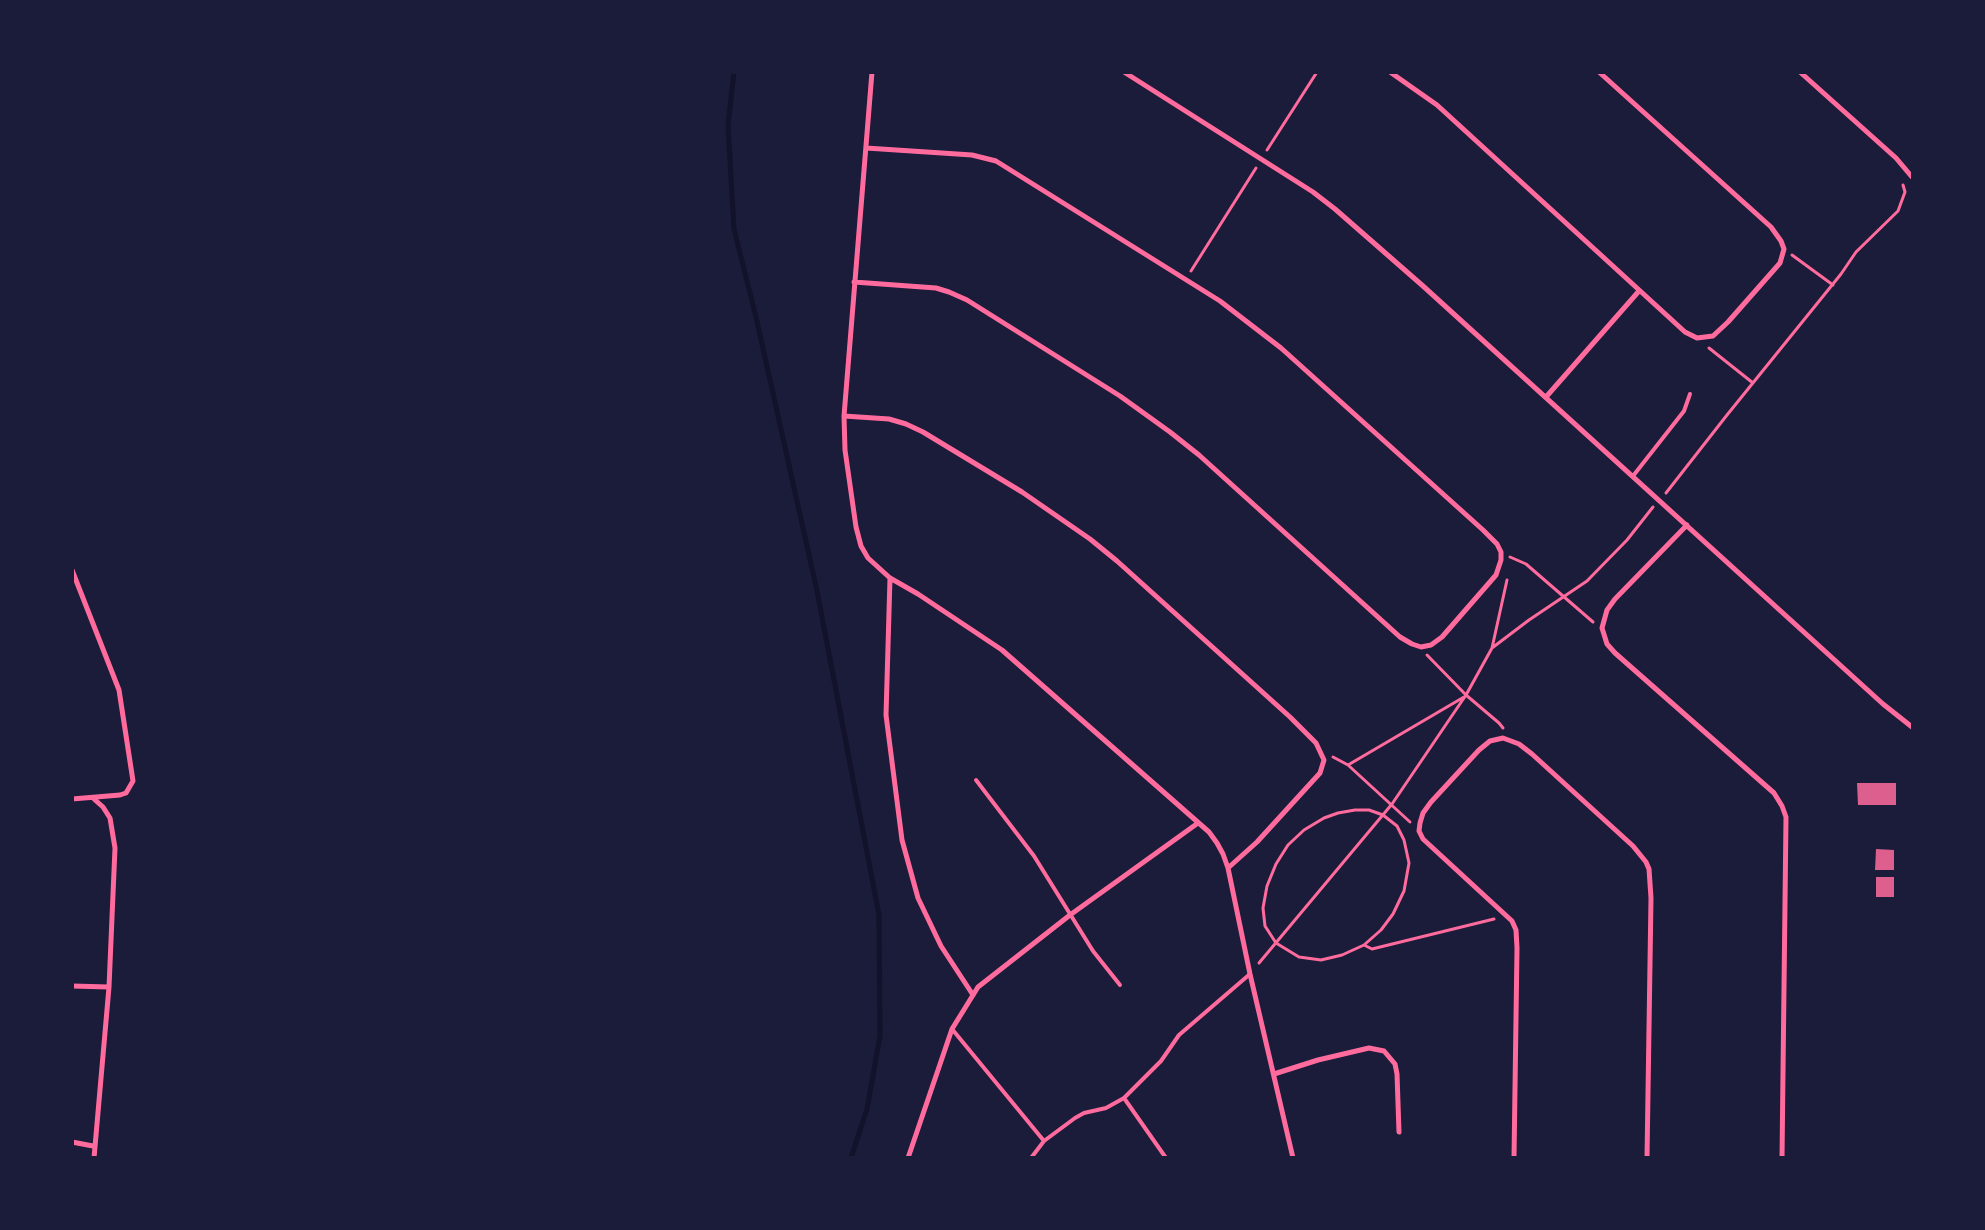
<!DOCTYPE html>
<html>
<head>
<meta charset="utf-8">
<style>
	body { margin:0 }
	#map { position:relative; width:1985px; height:1230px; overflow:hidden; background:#1b1b3a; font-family:"Public Sans",sans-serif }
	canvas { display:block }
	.frame { position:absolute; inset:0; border:74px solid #1b1b3a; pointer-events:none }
</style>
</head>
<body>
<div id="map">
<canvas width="1985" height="1230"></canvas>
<div class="frame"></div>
</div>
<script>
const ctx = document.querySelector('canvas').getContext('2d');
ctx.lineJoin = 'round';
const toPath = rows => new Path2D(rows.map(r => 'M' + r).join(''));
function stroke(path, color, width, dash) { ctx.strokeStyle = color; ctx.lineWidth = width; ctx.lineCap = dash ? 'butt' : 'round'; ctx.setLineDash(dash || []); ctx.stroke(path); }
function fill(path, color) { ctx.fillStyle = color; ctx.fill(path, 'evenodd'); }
const stream = toPath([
	[734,72,728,125,734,229,756,317,817,591,879,915,880,1036,867,1109,851,1158]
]);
const building = toPath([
	[1857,783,1896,783,1896,805,1858,805],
	[1876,849,1894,850,1894,870,1875,870],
	[1876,877,1894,877,1894,897,1876,897]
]);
const path = toPath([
	[1267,150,1317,72],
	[1792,255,1833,285],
	[1191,271,1256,168],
	[1709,348,1753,383],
	[1666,493,1727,415,1841,274,1856,252,1898,211,1905,192,1903,185],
	[1510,557,1526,564,1593,622],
	[1492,648,1507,580],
	[1427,655,1466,695,1499,723,1503,728],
	[1333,757,1348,765,1410,822],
	[1348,765,1464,697],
	[1355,810,1369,810,1383,815,1397,826,1404,840,1409,863,1404,891,1393,914,1381,930,1364,945,1342,955,1321,960,1299,957,1276,943,1265,926,1263,908,1267,886,1276,864,1288,845,1304,830,1324,818,1338,813,1355,810],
	[1364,945,1372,949,1494,919],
	[1259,963,1392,804,1466,695,1492,648,1529,620,1587,581,1627,540,1653,507]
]);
const service = toPath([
	[1633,476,1684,411,1690,394],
	[976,780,1034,856,1093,951,1120,985],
	[952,1029,1044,1141],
	[1124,1098,1161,1061,1179,1035,1250,974],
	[1031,1158,1044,1141,1075,1118,1084,1113,1106,1108,1124,1098,1166,1158]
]);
const minor = toPath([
	[872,72,844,416,845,450,856,527,861,546,868,558,890,578,918,594,1002,650,1209,832,1217,843,1223,854,1228,868,1250,974,1293,1158],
	[1124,72,1313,192,1335,209,1423,286,1883,704,1912,727],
	[1390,72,1437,105,1685,332,1697,338,1713,336,1728,322,1780,263,1784,249,1781,241,1771,227,1599,72],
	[1800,72,1896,158,1912,177],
	[854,282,936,288,949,292,967,300,1120,396,1170,432,1199,455,1400,637,1412,644,1421,647,1431,645,1442,637,1496,575,1501,560,1501,552,1497,544,1483,530,1281,348,1220,301,996,161,972,155,866,148],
	[1546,397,1639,291],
	[844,416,889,419,906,424,923,432,1022,492,1090,539,1117,561,1290,717,1316,743,1324,760,1320,773,1257,842,1228,868],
	[1687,525,1615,599,1607,610,1602,628,1607,644,1615,653,1774,793,1782,806,1786,817,1782,1158],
	[72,570,119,690,133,781,126,793,120,795,72,799],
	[890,578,886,715,902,840,918,898,941,946,973,995],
	[72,986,109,987],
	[1274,1074,1318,1060,1369,1048,1384,1051,1395,1064,1397,1074,1399,1132],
	[72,1142,93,1146],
	[94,1158,109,987,115,848,110,818,103,807,94,799],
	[908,1158,952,1029,978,987,1070,915,1198,823],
	[1514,1158,1517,948,1516,930,1512,921,1423,839,1419,831,1420,823,1423,813,1431,802,1479,750,1490,741,1503,738,1519,744,1532,754,1633,846,1646,862,1649,869,1651,898,1647,1158]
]);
stroke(stream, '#12122b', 5);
fill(building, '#dd5f8e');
stroke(path, '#ff6b9d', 3);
stroke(service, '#ff6b9d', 4);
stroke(minor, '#ff6b9d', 5);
</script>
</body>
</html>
